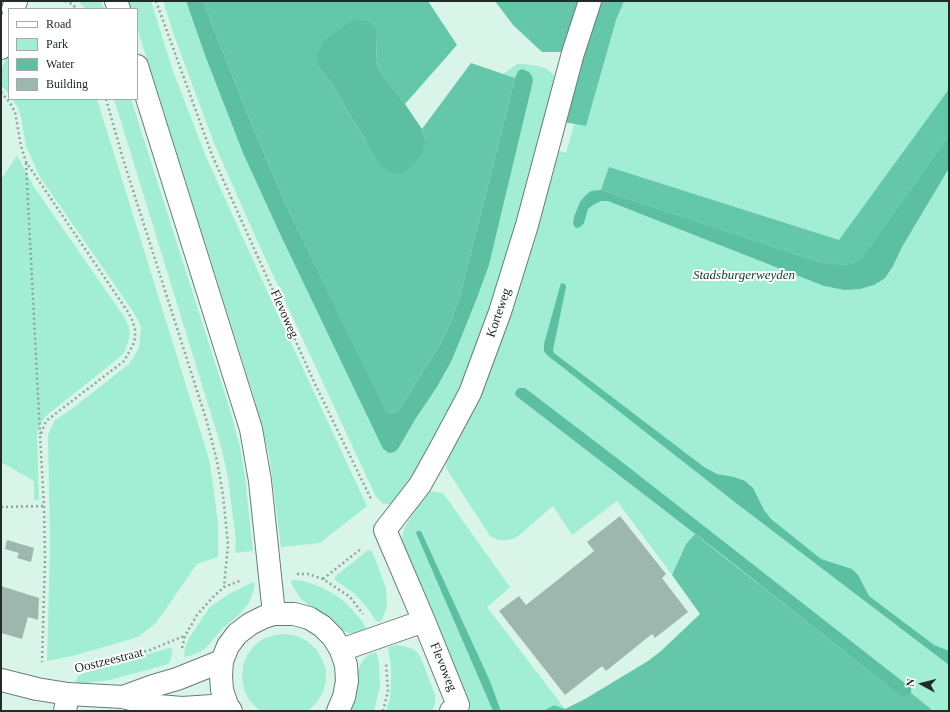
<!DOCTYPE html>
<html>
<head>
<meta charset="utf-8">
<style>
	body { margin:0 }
	#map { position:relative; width:950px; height:712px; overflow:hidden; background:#d9f5ea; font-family:Georgia,serif }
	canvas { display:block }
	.frame { position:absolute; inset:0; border:2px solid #212b28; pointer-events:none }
	.legend { position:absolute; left:8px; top:8px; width:130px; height:92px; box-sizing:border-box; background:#fff; border:1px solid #a6aaa9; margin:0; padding:5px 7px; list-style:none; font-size:12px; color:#212b28 }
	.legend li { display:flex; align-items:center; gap:8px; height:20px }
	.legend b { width:20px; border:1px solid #a6aaa9 }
	.north { position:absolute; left:902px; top:664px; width:40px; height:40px; -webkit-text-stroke:3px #fff; paint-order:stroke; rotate:277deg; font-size:11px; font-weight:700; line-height:16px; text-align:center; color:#212b28 }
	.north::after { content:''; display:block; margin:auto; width:14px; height:18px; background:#212b28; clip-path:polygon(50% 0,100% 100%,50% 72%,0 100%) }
</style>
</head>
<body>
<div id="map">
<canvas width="950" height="712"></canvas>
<div class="frame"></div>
<ul class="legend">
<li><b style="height:5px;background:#fff"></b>Road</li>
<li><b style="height:11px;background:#a1eed4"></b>Park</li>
<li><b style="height:11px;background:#5cbfa2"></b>Water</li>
<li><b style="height:11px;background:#9db7ae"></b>Building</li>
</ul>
<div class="north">N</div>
</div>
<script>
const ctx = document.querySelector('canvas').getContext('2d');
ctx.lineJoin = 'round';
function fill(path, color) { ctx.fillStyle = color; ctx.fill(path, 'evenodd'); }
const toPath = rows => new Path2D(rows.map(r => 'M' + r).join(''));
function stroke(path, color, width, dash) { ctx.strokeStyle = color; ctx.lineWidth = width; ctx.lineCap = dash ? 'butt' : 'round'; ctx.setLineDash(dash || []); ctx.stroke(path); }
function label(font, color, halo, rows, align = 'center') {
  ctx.font = font + ' Georgia,serif'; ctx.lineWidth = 4; ctx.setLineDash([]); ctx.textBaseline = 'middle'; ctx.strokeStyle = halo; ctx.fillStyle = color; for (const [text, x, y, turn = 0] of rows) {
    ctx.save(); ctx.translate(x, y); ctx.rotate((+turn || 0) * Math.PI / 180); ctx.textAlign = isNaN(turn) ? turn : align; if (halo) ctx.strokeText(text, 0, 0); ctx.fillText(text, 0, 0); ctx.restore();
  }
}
const green = toPath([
	[78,1,101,1,104,9,86,9],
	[129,1,151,1,173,71,207,159,278,315,367,506,320,543,281,547,269,454,254,397,137,28,137,9,131,9],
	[163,1,186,1,206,58,243,153,281,236,383,449,386,452,398,449,416,418,437,387,452,360,477,298,489,265,533,81,522,69,518,71,515,78,503,74,517,64,524,64,538,66,547,69,555,76,555,84,509,254,454,407,417,473,394,504,384,504,380,501,375,495,255,236,214,143,175,38],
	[612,1,949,1,949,711,591,711,768,577,516,396,695,534,686,544,672,575,617,501,572,535,553,506,516,538,507,540,499,540,490,536,446,468,446,458,556,150,566,153,596,46],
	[9,53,9,94,1,85,1,70],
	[12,99,97,99,209,459,214,491,218,524,218,557,197,564,156,623,138,637,73,656,47,661,50,545,48,435,55,420,69,411,129,364,139,348,141,328,138,320,132,310,40,177,26,146,21,117,18,108],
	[114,99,131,99,231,413,240,447,245,477,253,551,235,553,236,540,232,510,228,478,222,450],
	[17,155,34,187,125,318,129,327,130,335,125,351,120,357,47,415,43,420,38,430,37,436,39,500,34,500,34,482,32,480,1,462,1,180],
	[430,491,443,493,510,587,487,607,565,709,554,705,543,711,501,711,490,681,421,531,417,531,416,533,493,711,468,711,403,555,401,544,404,528,426,494],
	[368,550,372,551,386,588,387,607,382,620,379,622,376,621,369,610,355,594,335,580,335,577,337,575],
	[292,580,304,581,321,587,334,594,346,603,362,621,366,628,365,630,356,633,349,633,338,629,301,599,291,583],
	[253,582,255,584,252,595,249,603,240,614,224,627,207,647,200,652,190,656,184,657,185,648,189,638,210,607,227,595],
	[286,634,297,636,307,641,316,649,322,659,326,670,326,681,323,692,317,702,308,711,260,711,249,700,244,689,242,677,243,666,247,655,254,646,263,639,275,635],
	[396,645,411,648,417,652,421,658,435,695,435,704,432,711,386,711,390,698,391,682,391,667,388,649,389,647],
	[169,648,173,649,170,662,168,664,110,680,78,684,76,681,78,676,81,674],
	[376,652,379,662,380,687,374,711,350,711,358,670,363,660,370,654]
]);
const forest = toPath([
	[203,1,428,1,457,45,405,104,381,73,376,62,377,35,319,68,333,85,348,112,366,140,426,141,422,129,471,63,515,78,460,296,451,321,440,345,400,408,396,413,386,412,384,409,285,203,249,118],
	[495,1,580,1,562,52,542,52,513,25],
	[599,1,624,1,616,20,586,126,564,122],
	[949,89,949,136,860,260,847,265,822,263,601,190,609,167,839,240],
	[695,534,902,697,906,697,911,693,931,709,930,711,543,711,554,705,565,709,585,699,648,661,661,651,700,614,672,575,686,544]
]);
const water = toPath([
	[186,1,203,1,249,118,285,203,386,412,396,413,400,408,440,345,451,321,460,296,515,78,518,71,522,69,529,72,532,76,533,81,489,265,477,298,452,360,437,387,416,418,398,449,394,452,389,453,383,449,281,236,243,153,206,58],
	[357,20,368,21,375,27,377,35,376,62,381,73,405,104,422,129,426,141,420,157,405,172,393,173,380,165,366,140,348,112,333,85,319,68,316,56,325,40,348,23],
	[949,136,949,168,902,247,893,266,885,278,874,285,860,289,845,290,824,286,608,201,601,201,593,205,588,209,584,223,580,227,576,228,573,224,574,217,580,202,585,196,591,191,601,190,822,263,847,265,860,260],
	[561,283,565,284,566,287,553,350,554,353,704,467,717,474,734,477,745,481,753,488,764,510,771,519,821,559,852,569,858,575,869,596,934,645,949,651,949,665,736,503,547,355,544,351,544,344],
	[519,388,525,388,622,462,911,688,911,693,906,697,902,697,716,550,516,396,515,392],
	[417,531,421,531,490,681,501,711,493,711,416,533]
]);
const building = toPath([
	[620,516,666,574,662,578,688,612,655,638,652,634,606,671,602,666,565,695,499,611,519,596,526,605,594,551,587,542],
	[7,540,34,548,31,562,17,558,19,553,5,549],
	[1,586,39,598,38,620,28,617,22,639,1,633]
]);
const path = toPath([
	[65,1,72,4,77,9],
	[156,1,212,155,315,384,372,501],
	[1,92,10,103,15,112,21,146,26,162,128,312,133,322,135,330,135,338,133,345,124,361,46,421,40,436,44,506,45,559,42,662],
	[106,99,123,159,207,422,217,461,223,495,228,545,224,587],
	[26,163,40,434],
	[1,507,44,506],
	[297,574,308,574,323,579,350,597,363,614],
	[323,579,362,548],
	[182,648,185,636,197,615,213,597,224,587,242,580],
	[86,666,150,650,184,636],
	[383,711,388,691,386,664]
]);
const minor = toPath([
	[116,1,119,9],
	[13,9,16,1],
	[1,48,9,23],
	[137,66,251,429,260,481,274,614],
	[341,650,424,621],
	[65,711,68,694],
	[451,711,458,705,424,621,385,530,420,485,439,451,470,393,500,312,527,225,573,53,590,1]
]);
const tertiary = toPath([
	[1,680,37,689,68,694,123,697,158,706,182,708,227,705],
	[123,697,153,686,177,679,222,661],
	[231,711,227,705,222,690,221,676,222,661,228,646,237,634,250,624,264,617,274,614,294,614,309,618,322,626,333,637,341,650,346,665,347,681,344,697,338,711]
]);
const parkNames = [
	["Stadsburgerweyden",744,276]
];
const streetNames = [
	["Korteweg",499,313,-71],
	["Flevoweg",284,314,66],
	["Oostzeestraat",109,661,-14],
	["Flevoweg",443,667,68]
];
fill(green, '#a1eed4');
fill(forest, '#64c7a9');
fill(water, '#5cbfa2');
fill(building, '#9db7ae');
stroke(minor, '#657e75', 24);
stroke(tertiary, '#657e75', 24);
stroke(path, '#8fa49c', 2.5, [2, 3]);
stroke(minor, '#fff', 22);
stroke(tertiary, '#fff', 22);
label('italic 13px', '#134034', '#fff', parkNames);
label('13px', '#212b28', '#fff', streetNames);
</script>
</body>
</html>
